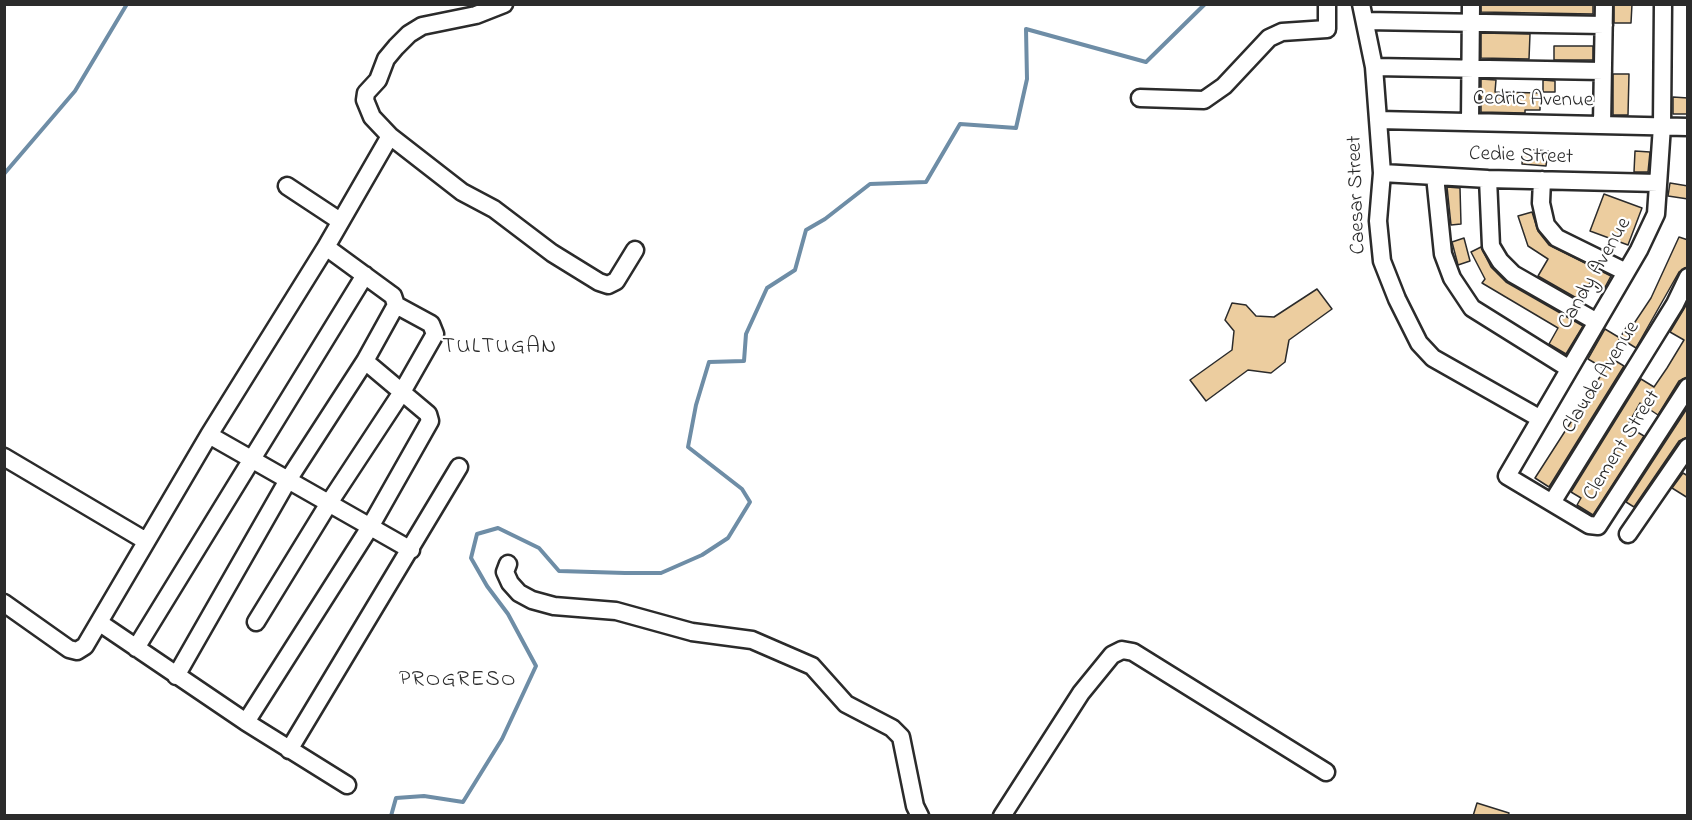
<!DOCTYPE html>
<html>
<head>
<meta charset="utf-8">
<style>
	body { margin:0 }
	#map { position:relative; width:1692px; height:820px; overflow:hidden; background:#fff; font-family:"Indie Flower",sans-serif }
	canvas { display:block }
	.frame { position:absolute; inset:0; border:6px solid #2b2b2b; pointer-events:none }
</style>
</head>
<body>
<div id="map">
<canvas width="1692" height="820"></canvas>
<div class="frame"></div>
</div>
<script>
const ctx = document.querySelector('canvas').getContext('2d');
ctx.lineJoin = 'round';
const toPath = rows => new Path2D(rows.map(r => 'M' + r).join(''));
function stroke(path, color, width, dash) { ctx.strokeStyle = color; ctx.lineWidth = width; ctx.lineCap = dash ? 'butt' : 'round'; ctx.setLineDash(dash || []); ctx.stroke(path); }
function fill(path, color) { ctx.fillStyle = color; ctx.fill(path, 'evenodd'); }
function label(font, color, halo, rows, align = 'center') {
  ctx.font = font + ' "Indie Flower",sans-serif'; ctx.lineWidth = 4.5; ctx.setLineDash([]); ctx.textBaseline = 'middle'; ctx.strokeStyle = halo; ctx.fillStyle = color; for (const [text, x, y, turn = 0] of rows) {
    ctx.save(); ctx.translate(x, y); ctx.rotate((+turn || 0) * Math.PI / 180); ctx.textAlign = isNaN(turn) ? turn : align; if (halo) ctx.strokeText(text, 0, 0); ctx.fillText(text, 0, 0); ctx.restore();
  }
}
const stream = toPath([
	[4,174,75,91,127,4],
	[391,816,396,798,424,796,463,802,502,739,536,666,508,614,487,586,471,558,477,534,498,528,539,548,559,571,625,573,661,573,702,555,728,538,750,502,742,489,688,447,696,405,709,362,744,361,746,334,767,288,795,270,806,230,825,219,870,184,926,182,960,124,1016,128,1027,79,1026,29,1146,62,1205,4]
]);
const building = toPath([
	[1481,4,1593,4,1593,14,1481,12,1481,4],
	[1614,4,1632,4,1631,23,1614,23,1614,4],
	[1481,33,1530,34,1529,59,1481,58,1481,33],
	[1554,46,1593,46,1593,60,1554,60,1554,46],
	[1613,74,1629,74,1628,115,1613,115,1613,74],
	[1481,79,1496,80,1495,92,1540,93,1540,110,1525,110,1525,113,1481,112,1481,79],
	[1543,80,1555,81,1555,92,1543,92,1543,80],
	[1673,97,1688,98,1688,114,1673,114,1673,97],
	[1523,149,1548,151,1546,166,1522,164,1523,149],
	[1635,151,1650,152,1648,172,1634,172,1635,151],
	[1670,183,1688,186,1688,199,1668,196,1670,183],
	[1447,187,1460,188,1461,224,1451,225,1447,187],
	[1604,194,1642,208,1628,245,1590,231,1604,194],
	[1532,212,1538,231,1549,245,1611,276,1603,291,1590,283,1580,300,1538,276,1548,259,1528,246,1518,216,1532,212],
	[1679,237,1688,240,1688,267,1679,272,1636,348,1620,338,1627,326,1631,328,1651,298,1679,237],
	[1464,238,1470,261,1458,265,1452,242,1464,238],
	[1481,247,1491,267,1506,282,1583,326,1566,354,1549,344,1558,328,1482,283,1485,279,1471,252,1481,247],
	[1317,289,1332,309,1289,340,1285,362,1271,373,1248,370,1206,401,1190,380,1232,350,1234,331,1225,320,1232,303,1246,305,1256,316,1274,317,1317,289],
	[1688,302,1688,377,1679,381,1658,415,1640,403,1627,426,1644,436,1593,515,1577,505,1581,498,1571,492,1641,379,1654,387,1667,368,1684,340,1670,332,1688,302],
	[1605,329,1620,338,1609,357,1624,366,1549,487,1535,478,1605,369,1588,359,1605,329],
	[1688,407,1688,437,1679,441,1634,507,1626,502,1688,407],
	[1683,473,1688,476,1688,498,1672,488,1683,473],
	[1477,803,1509,813,1508,816,1473,816,1477,803]
]);
const minor = toPath([
	[1361,4,1374,67,1382,173,1378,221,1382,261,1397,299,1419,343,1433,358,1539,418],
	[1663,4,1662,126,1656,214,1639,250,1507,476,1589,525,1598,526,1688,387],
	[1365,21,1604,25],
	[1374,67,1603,71],
	[1140,98,1204,100,1224,86,1269,38,1282,32,1327,29,1327,4],
	[1378,120,1688,127],
	[1470,122,1471,4],
	[1602,125,1604,4],
	[390,136,372,117,365,100,366,93,378,80,386,59,396,47,409,34,422,26,476,15,504,4],
	[1382,173,1488,179,1658,183],
	[1435,176,1443,254,1452,278,1472,308,1568,368],
	[1488,179,1491,246,1500,261,1513,274,1597,322],
	[1542,180,1541,203,1546,225,1557,238,1626,272],
	[287,186,340,221],
	[326,247,390,136,462,192,494,209,552,253,599,282,608,285,616,281,635,250],
	[209,435,411,550],
	[4,457,146,541],
	[1553,501,1675,304,1688,277],
	[1628,534,1688,447],
	[508,564,505,572,510,583,519,593,532,600,554,606,616,611,692,632,752,640,812,666,846,704,892,728,901,737,915,806,920,816],
	[4,603,69,649,77,651,85,646,209,435,326,247,393,296,396,305,365,361,288,480,176,676],
	[256,622,329,503,402,392,435,334,431,324,396,305],
	[100,623,246,722,347,785],
	[136,648,365,275],
	[246,722,370,527,430,421,428,414,365,361],
	[289,750,459,467],
	[1002,816,1081,693,1112,655,1122,650,1133,652,1326,772]
]);
const streetNames = [
	["Cedric Avenue",1533,101,1],
	["Cedie Street",1521,157,2],
	["Caesar Street",1358,195,-92],
	["Candy Avenue",1596,274,-60],
	["Claude Avenue",1602,378,-58],
	["Clement Street",1623,446,-58]
];
const neighbourhoodNames = [
	["TULTUGAN",500,348],
	["PROGRESO",458,681]
];
stroke(stream, '#6e8da6', 4);
fill(building, '#eccd9f');
stroke(building, '#2b2b2b', 1.5);
stroke(minor, '#2b2b2b', 21);
stroke(minor, '#fff', 16);
label('21px', '#2b2b2b', '#fff', streetNames);
ctx.letterSpacing = '1.5px';
label('22px', '#2b2b2b', '#fff', neighbourhoodNames);
ctx.letterSpacing = '0px';
</script>
</body>
</html>
